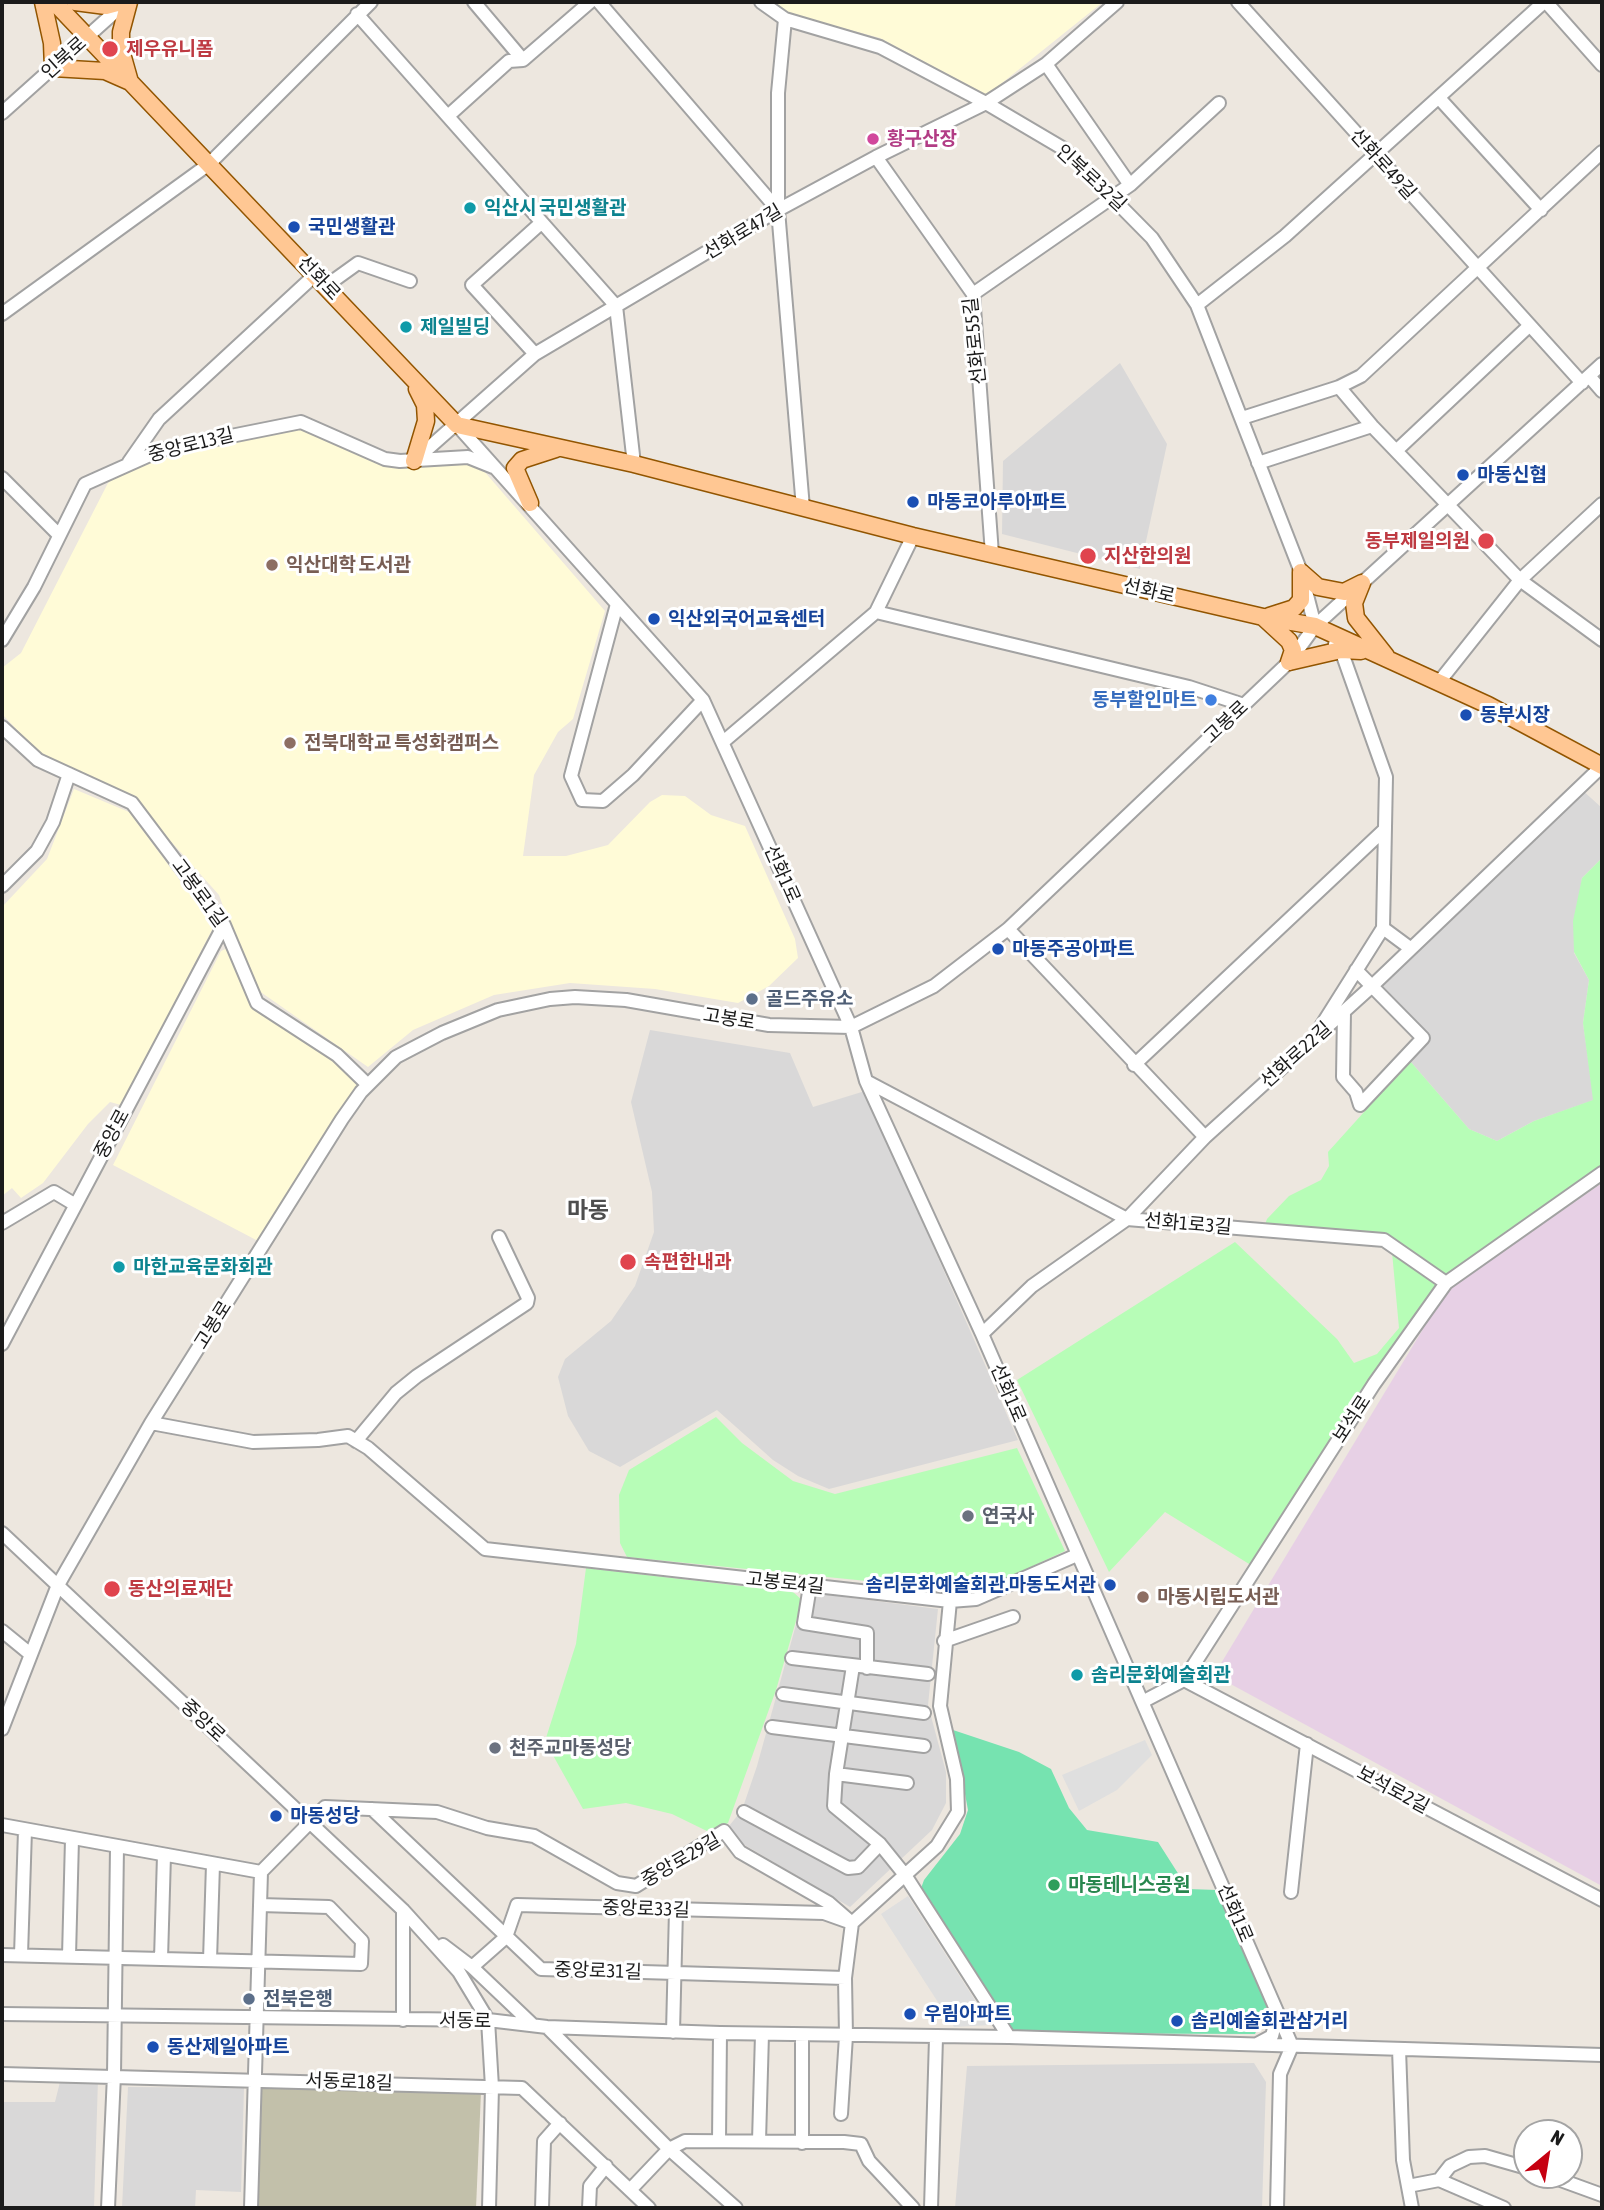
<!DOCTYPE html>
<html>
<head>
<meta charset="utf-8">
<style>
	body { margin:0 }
	#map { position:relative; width:1604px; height:2210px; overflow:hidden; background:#ede7df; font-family:"Asap Condensed",sans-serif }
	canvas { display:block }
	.frame { position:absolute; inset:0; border:4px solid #1b1b1b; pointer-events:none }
	.north { position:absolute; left:1513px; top:2119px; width:70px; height:70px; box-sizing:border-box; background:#fff; border:2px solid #a4a4a4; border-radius:50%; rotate:30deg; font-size:19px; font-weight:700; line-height:28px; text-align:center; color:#1b1b1b }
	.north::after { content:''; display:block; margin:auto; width:24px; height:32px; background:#c60011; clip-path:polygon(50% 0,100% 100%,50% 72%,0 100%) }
</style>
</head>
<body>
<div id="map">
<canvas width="1604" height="2210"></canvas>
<div class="frame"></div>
<div class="north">N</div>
</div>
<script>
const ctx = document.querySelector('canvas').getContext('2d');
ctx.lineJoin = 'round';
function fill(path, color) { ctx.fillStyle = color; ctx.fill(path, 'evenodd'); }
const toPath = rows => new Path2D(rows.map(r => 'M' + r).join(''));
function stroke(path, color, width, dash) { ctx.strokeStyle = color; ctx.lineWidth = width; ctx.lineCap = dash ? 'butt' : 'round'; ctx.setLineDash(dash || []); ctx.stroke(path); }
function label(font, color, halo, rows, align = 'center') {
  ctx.font = font + ' "Asap Condensed","Noto Sans KR",sans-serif'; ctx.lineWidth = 6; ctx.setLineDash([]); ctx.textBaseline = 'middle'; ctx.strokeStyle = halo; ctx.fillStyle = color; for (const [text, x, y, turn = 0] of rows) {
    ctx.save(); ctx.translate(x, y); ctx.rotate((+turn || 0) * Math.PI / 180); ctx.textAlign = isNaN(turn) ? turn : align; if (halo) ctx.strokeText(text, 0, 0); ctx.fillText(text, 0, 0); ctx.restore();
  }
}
const residential = toPath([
	[1120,363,1167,444,1140,569,1002,534,1003,461],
	[1580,788,1602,808,1602,858,1582,878,1574,953,1589,980,1583,1023,1594,1100,1534,1121,1497,1141,1469,1129,1410,1061,1424,1032,1380,985],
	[650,1030,790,1053,813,1107,865,1091,1018,1440,829,1489,798,1476,773,1460,717,1410,620,1467,589,1451,568,1416,558,1377,565,1359,611,1321,635,1286,654,1232,652,1192,631,1102],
	[805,1592,938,1609,928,1705,946,1772,946,1803,932,1830,850,1907,743,1844,729,1826,742,1810,757,1766],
	[1254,2063,1266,2082,1262,2208,955,2208,967,2066],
	[98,2079,94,2208,2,2208,2,2102,55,2102,60,2082],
	[128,2087,244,2088,241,2192,196,2190,195,2208,122,2208]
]);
const industrial = toPath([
	[1602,1183,1602,1886,1214,1675,1446,1291]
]);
const education = toPath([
	[774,2,1103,2,987,95,880,38,790,14],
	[304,427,386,464,427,467,477,463,605,611,573,719,558,732,534,775,523,856,566,856,608,845,650,802,662,795,685,796,711,815,745,826,795,939,798,958,769,986,738,1003,655,989,570,983,494,995,413,1030,368,1067,252,986,219,895,132,798,39,753,2,714,2,668,21,653,108,483,119,474,171,453],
	[74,789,129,812,214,926,121,1105,110,1102,88,1124,43,1183,21,1198,12,1188,2,1196,2,907,47,859],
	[228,948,254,1006,335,1058,360,1083,260,1242,113,1165,221,951]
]);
const construction = toPath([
	[261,2087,481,2092,476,2208,257,2208]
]);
const park = toPath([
	[1602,858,1602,1169,1446,1276,1384,1234,1264,1227,1267,1219,1289,1196,1321,1180,1329,1166,1328,1152,1410,1061,1469,1129,1497,1141,1534,1121,1593,1100,1583,1023,1589,980,1574,952,1573,921,1582,878],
	[1235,1242,1337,1339,1354,1363,1377,1354,1399,1328,1392,1252,1440,1285,1254,1567,1165,1512,1109,1572,1017,1380],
	[716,1417,742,1443,793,1481,835,1494,1017,1448,1065,1551,977,1592,627,1557,620,1543,619,1495,629,1470],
	[586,1568,793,1592,802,1600,776,1690,728,1823,711,1833,672,1814,626,1803,583,1809,545,1741,576,1644]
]);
const pitch = toPath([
	[953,1730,1019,1752,1051,1769,1069,1808,1087,1830,1158,1842,1188,1889,1217,1890,1267,2007,1255,2034,1014,2033,920,1891,924,1880,960,1834,968,1810]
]);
const parking = toPath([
	[1145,1740,1152,1755,1117,1790,1079,1811,1062,1775],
	[908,1896,991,2025,954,2027,881,1914]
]);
const minor = toPath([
	[474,2,523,60],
	[599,2,778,210,803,508],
	[761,2,785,19,880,47,986,103,1064,149,1152,238,1197,305,1301,572,1315,626],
	[1238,2,1582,383],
	[1546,2,1602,65],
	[357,14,616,306,634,464],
	[1046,64,1130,185],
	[1439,98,1541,210],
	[2,113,126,2],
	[448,116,509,61,523,60,590,2],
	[876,157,973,294,992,554],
	[778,210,778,93,785,19],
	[326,286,358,263,410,281],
	[973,294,1130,185,1219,103],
	[1197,305,1285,236,1544,2],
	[2,314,209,164,371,2],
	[535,354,472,285,541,223],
	[1589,376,1602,391],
	[1339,387,1372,426,1520,580,1602,640],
	[1242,418,1339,387,1361,376,1602,152],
	[457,425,703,700,851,1027,866,1081,982,1334,1292,2046],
	[1396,451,1529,326],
	[414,461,535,354,778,210,876,157,986,103,1046,64,1117,2],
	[129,462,159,419,316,274],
	[1258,463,1372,426],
	[2,478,59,535],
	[617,604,571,776,582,800,603,801,633,775,703,700],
	[876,612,1189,687,1244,705],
	[2,640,34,587,85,484,161,450,301,422,385,459,400,461,468,457,493,467],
	[1439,682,1520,580,1602,504],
	[2,727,38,760,132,803,224,925,257,1003,337,1055,368,1085],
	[723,742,876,612,913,536],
	[2,886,37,851,53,822,69,774],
	[1383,928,1410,948],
	[1008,929,1205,1137],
	[1344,1012,1343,1077,1356,1092,1360,1105,1423,1038,1356,970],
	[1320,1028,1383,928,1386,777,1341,650,1335,644],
	[1134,1065,1384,830],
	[866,1081,1127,1219,1384,1240,1446,1283],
	[2,1223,54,1192,74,1204],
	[982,1334,1032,1286,1127,1219,1205,1137,1371,987,1602,766],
	[2,1344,224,925],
	[151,1423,253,1442,318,1440,348,1436,368,1448,485,1549,950,1601,976,1599,1077,1555],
	[356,1441,396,1393,417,1376,527,1303,528,1298,499,1237],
	[2,1533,403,1910,459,1972,488,2020,492,2087,489,2208],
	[810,1586,804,1623,867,1633,867,1668],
	[2,1631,29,1653],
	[944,1641,1013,1617],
	[792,1658,928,1674],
	[853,1666,836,1774,834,1806,880,1844,905,1875,1009,2037],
	[1184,1680,1602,1900],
	[783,1694,924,1713],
	[1144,1701,1184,1680,1374,1384,1446,1283,1602,1173],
	[772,1727,924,1746],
	[2,1729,58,1585,151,1423,342,1119,361,1092,396,1057,442,1033,498,1010,550,999,575,997,626,1000,769,1025,851,1027,934,986,1008,929,1289,662,1315,626,1602,364],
	[836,1774,907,1783],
	[372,1809,541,1969,845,1978],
	[744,1812,848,1868,858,1867,880,1844],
	[2,1825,261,1872],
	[1291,1892,1307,1744],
	[403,1910,403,2020],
	[443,1945,472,1967,533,2025],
	[2,1955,361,1964,362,1941,329,1907,260,1905],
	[21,1955,25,1830],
	[69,1956,72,1839],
	[161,1959,164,1855],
	[210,1960,213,1864],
	[472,1967,506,1937,517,1905,824,1913,852,1923,937,1846,958,1812,957,1779,940,1706,950,1601],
	[2,2014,488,2020,547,2027,720,2033,1009,2037,1602,2055],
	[547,2027,669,2149,736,2208],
	[673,2032,676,1910],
	[1257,2044,1272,2036,1278,2013],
	[1399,2049,1403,2160,1412,2208],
	[2,2074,522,2088,649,2208],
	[719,2141,720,2033],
	[759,2141,762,2034],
	[802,2143,802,2035],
	[1547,2175,1602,2195],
	[1439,2180,1450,2166,1469,2157,1485,2156,1527,2168],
	[1408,2186,1439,2180,1504,2208],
	[630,2190,669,2149,685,2141,844,2142,861,2144,869,2161,913,2208],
	[108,2208,114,2075,117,1847],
	[251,2208,261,1872,325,1807,437,1812,487,1828,534,1836,617,1883,636,1886,724,1831,740,1852,829,1903,852,1923,845,1978,846,2036,841,2114],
	[542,2208,544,2141,560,2123],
	[589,2208,590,2186,606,2166],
	[931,2208,936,2038],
	[1277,2208,1280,2074,1292,2046]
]);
const major = toPath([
	[43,2,52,43,53,68,105,71,130,82,121,50,121,32,129,2],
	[54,2,457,425,634,464,913,536,1263,617,1315,626,1488,705,1602,766],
	[75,2,106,6,121,2],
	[414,461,426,421,425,405,417,389],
	[530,503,515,468,522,460,556,449],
	[1301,572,1318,587,1344,592,1362,583],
	[1362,583,1354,603,1356,618,1386,656],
	[1269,616,1294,608,1301,600,1301,572],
	[1264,618,1289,641,1293,650,1289,662],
	[1289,662,1341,650,1361,651]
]);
const markers = [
	[110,49,9,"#e0444e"],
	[873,139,7,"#d1479c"],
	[470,208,7,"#0f9aa8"],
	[294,227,7,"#1a4fb4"],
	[406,327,7,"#0f9aa8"],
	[1463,475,7,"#1a4fb4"],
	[913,502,7,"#1a4fb4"],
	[1486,541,9,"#e0444e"],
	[1088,556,9,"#e0444e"],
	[272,565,7,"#8d6e63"],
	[654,619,7,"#1a4fb4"],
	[1211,700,7,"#3f7fe0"],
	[1466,715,7,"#1a4fb4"],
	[290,743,7,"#8d6e63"],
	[998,949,7,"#1a4fb4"],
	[752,999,7,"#5c6f8a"],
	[628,1262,9,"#e0444e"],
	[119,1267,7,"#0f9aa8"],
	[968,1516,7,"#6b7280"],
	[1110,1585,7,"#1a4fb4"],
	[112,1589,9,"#e0444e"],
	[1143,1597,7,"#8d6e63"],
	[1077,1675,7,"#0f9aa8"],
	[495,1748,7,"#6b7280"],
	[276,1816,7,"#1a4fb4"],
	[1054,1885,7,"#2e9e5b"],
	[249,1999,7,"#5c6f8a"],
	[910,2014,7,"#1a4fb4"],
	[1177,2021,7,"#1a4fb4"],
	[153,2047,7,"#1a4fb4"]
];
const healthNames = [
	["제우유니폼",126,49],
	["동부제일의원",1470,541,"right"],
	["지산한의원",1104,556],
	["속편한내과",644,1262],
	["동산의료재단",128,1589]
];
const streetNames = [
	["인북로",64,58,-42],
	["선화로49길",1383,164,48],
	["인북로32길",1091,178,43],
	["선화로47길",743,232,-31],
	["선화로",319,278,47],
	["선화로55길",975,341,-96],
	["중앙로13길",191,445,-14],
	["선화로",1149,591,13],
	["고봉로",1226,722,-43],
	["선화1로",782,874,66],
	["고봉로1길",199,893,54],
	["고봉로",729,1019,9],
	["선화로22길",1296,1055,-42],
	["중앙로",112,1134,-62],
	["선화1로3길",1188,1224,5],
	["고봉로",213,1325,-58],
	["선화1로",1008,1393,67],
	["보석로",1352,1419,-57],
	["고봉로4길",785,1583,6],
	["중앙로",203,1721,43],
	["보석로2길",1393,1790,28],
	["중앙로29길",681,1860,-30],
	["중앙로33길",646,1909,2],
	["선화1로",1235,1913,67],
	["중앙로31길",598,1971,2],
	["서동로",465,2021,1],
	["서동로18길",349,2082,2]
];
const hotelNames = [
	["황구산장",887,139]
];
const cultureNames = [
	["익산시 국민생활관",484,208],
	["제일빌딩",420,327],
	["마한교육문화회관",133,1267],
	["솜리문화예술회관",1091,1675]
];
const transitNames = [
	["국민생활관",308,227],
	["마동신협",1477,475],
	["마동코아루아파트",927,502],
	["익산외국어교육센터",668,619],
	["동부시장",1480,715],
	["마동주공아파트",1012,949],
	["솜리문화예술회관.마동도서관",1096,1585,"right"],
	["마동성당",290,1816],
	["우림아파트",924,2014],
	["솜리예술회관삼거리",1191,2021],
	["동산제일아파트",167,2047]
];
const educationNames = [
	["익산대학 도서관",286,565],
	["전북대학교 특성화캠퍼스",304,743],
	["마동시립도서관",1157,1597]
];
const shopNames = [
	["동부할인마트",1197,700]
];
const serviceNames = [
	["골드주유소",766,999],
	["전북은행",263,1999]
];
const worshipNames = [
	["연국사",982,1516],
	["천주교마동성당",509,1748]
];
const leisureNames = [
	["마동테니스공원",1068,1885]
];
const quarterNames = [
	["마동",588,1211]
];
fill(residential, '#d9d8d8');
fill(industrial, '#e7d0e5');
fill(education, '#fffbd7');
fill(construction, '#c2c0aa');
fill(park, '#b7fdb7');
fill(pitch, '#76e3b0');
fill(parking, '#dfdfdf');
stroke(minor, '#a2a2a2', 16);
stroke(major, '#925500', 19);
stroke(minor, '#fff', 12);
stroke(major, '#ffc793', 16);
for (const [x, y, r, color] of markers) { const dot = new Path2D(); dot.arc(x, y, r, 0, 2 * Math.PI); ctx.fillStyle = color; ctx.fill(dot); stroke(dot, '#fff', 2.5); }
label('bold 19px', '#be3a42', '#fff', healthNames, 'left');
label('19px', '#1b1b1b', '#fff', streetNames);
label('bold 19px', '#b23c85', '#fff', hotelNames, 'left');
label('bold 19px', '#0d838f', '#fff', cultureNames, 'left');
label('bold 19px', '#164399', '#fff', transitNames, 'left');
label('bold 19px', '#785e54', '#fff', educationNames, 'left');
label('bold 19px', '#366cbe', '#fff', shopNames, 'right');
label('bold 19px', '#4e5e75', '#fff', serviceNames, 'left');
label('bold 19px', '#5b616d', '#fff', worshipNames, 'left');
label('bold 19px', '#27864d', '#fff', leisureNames, 'left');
label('bold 23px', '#4e4e4e', '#fff', quarterNames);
</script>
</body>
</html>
